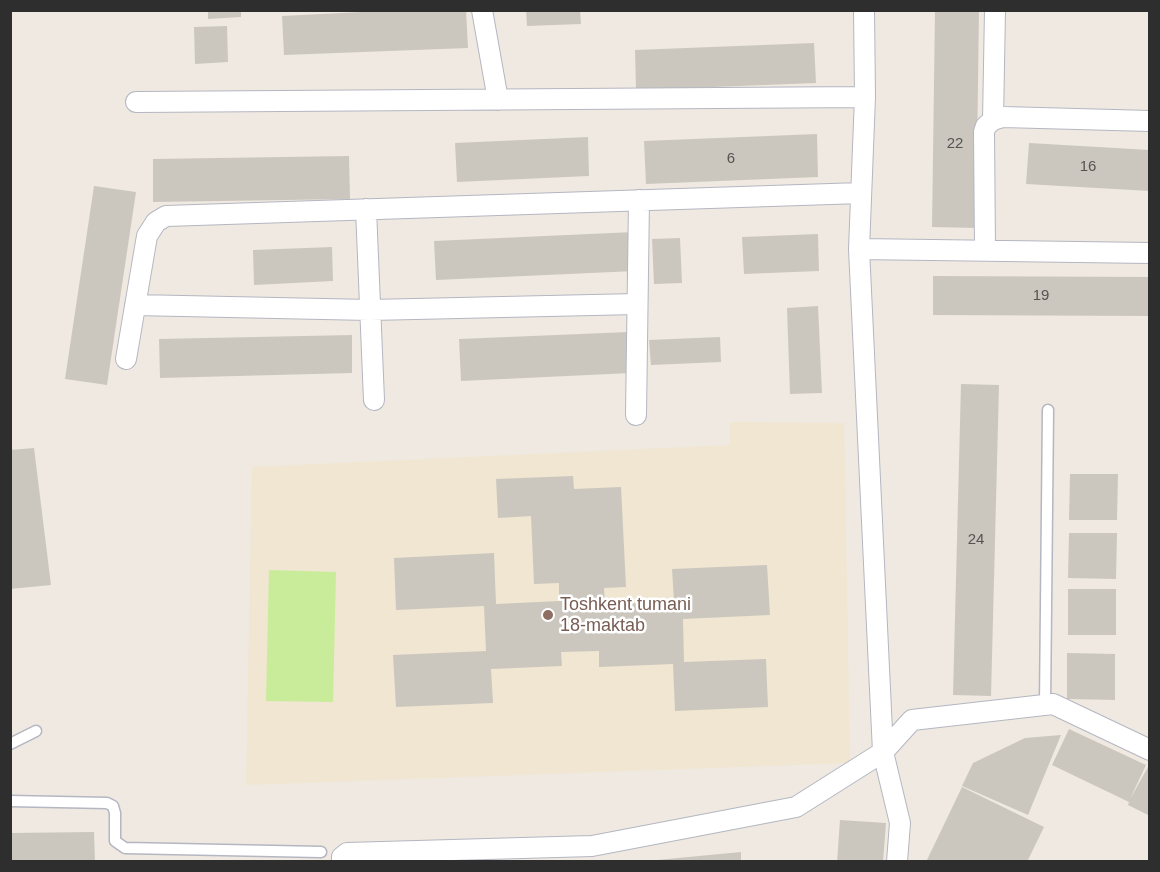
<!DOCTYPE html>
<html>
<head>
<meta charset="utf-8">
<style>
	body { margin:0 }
	#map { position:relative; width:1160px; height:872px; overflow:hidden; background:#efe9e1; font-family:Arial,sans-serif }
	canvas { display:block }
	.frame { position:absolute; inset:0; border:12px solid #2e2e2e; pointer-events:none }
</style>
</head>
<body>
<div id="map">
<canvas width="1160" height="872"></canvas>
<div class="frame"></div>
</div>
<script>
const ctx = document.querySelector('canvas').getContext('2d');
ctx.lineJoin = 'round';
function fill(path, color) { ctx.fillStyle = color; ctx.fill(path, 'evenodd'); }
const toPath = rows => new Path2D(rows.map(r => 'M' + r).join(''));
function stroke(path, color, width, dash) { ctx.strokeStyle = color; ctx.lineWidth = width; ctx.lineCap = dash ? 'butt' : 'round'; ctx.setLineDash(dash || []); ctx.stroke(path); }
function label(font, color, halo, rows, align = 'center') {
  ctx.font = font + ' Arial,sans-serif'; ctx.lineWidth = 5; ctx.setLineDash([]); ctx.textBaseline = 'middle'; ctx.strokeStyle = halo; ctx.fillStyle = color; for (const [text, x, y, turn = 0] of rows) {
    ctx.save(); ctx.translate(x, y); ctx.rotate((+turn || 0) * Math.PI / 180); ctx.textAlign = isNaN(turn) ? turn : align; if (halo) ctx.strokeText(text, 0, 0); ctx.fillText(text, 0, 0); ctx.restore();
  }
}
const education = toPath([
	[730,422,844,423,850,763,246,785,252,467,730,445]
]);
const pitch = toPath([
	[269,570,336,572,333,702,266,701]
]);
const building = toPath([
	[208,10,241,10,241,17,208,19],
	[402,10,466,10,468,48,284,55,282,16],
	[526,10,580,10,581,24,527,26],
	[935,10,979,10,976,228,932,227],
	[227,26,228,62,195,64,194,27],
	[814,43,816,83,636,90,635,50],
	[817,134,818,177,646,184,644,141],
	[588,137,589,176,457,182,455,143],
	[1029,143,1150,150,1150,191,1026,184],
	[349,156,350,199,153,202,153,159],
	[94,186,136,192,107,385,65,379],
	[634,232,635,271,436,280,434,241],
	[818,234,819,271,744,274,742,237],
	[680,238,682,283,654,284,652,239],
	[332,247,333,281,254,285,253,250],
	[933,276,1150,277,1150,316,933,315],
	[818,306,822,393,790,394,787,308],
	[629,332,631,373,461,381,459,339],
	[352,335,352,373,160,378,159,339],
	[720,337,721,362,651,365,649,340],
	[961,384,999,385,991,696,953,695],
	[34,448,51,585,10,589,10,450],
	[1070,474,1118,474,1117,520,1069,520],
	[573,476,574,489,621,487,626,587,604,588,605,604,674,601,672,569,767,565,770,615,683,619,684,662,766,659,768,707,675,711,673,664,599,667,599,651,561,652,562,666,491,669,493,703,396,707,393,655,486,651,484,606,396,610,394,558,494,553,496,604,559,601,559,583,534,584,531,516,498,518,496,479],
	[1069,533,1117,533,1116,579,1068,578],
	[1068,589,1116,589,1116,635,1068,635],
	[1067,653,1115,654,1115,700,1067,699],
	[1069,729,1146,765,1130,799,1148,767,1150,768,1150,816,1128,805,1129,802,1052,765],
	[1061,735,1028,815,962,786,973,763,1025,738],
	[962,787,1044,827,1027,862,926,862],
	[840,820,886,823,883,862,837,862],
	[94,832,95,862,10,862,10,833],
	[741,852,741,862,657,862,657,860]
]);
const service = toPath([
	[1045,705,1048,410],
	[10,744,36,731],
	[10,801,107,803,113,806,115,813,115,841,125,848,321,852]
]);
const minor = toPath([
	[482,10,498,100],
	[864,10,865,97,859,249,883,752,900,823,897,862],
	[136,102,865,97],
	[993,120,995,10],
	[366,209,374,400],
	[859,249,1150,253],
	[985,250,984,132,986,126,993,120,1003,117,1150,121],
	[135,305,370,310,637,304],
	[126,359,147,236,156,222,166,216,861,193],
	[636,415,639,200],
	[342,862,342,857,347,853,592,846,796,807,883,752,912,720,1053,704,1150,750]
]);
const markers = [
	[548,615,6,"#8d6e63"]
];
const numberNames = [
	["22",955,144],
	["6",731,159],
	["16",1088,167],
	["19",1041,296],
	["24",976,540]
];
const educationNames = [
	["Toshkent tumani",560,605],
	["18-maktab",560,626]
];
fill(education, '#f0e6d1');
fill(pitch, '#c9ec9a');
fill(building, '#cbc7bf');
stroke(service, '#b4b7c1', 13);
stroke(minor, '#b4b7c1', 22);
stroke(service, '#fff', 10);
stroke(minor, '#fff', 20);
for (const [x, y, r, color] of markers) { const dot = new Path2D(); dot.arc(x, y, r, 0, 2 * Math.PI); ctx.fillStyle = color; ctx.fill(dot); stroke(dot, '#fff', 2); }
label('15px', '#555452', null, numberNames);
label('18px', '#785e54', '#fff', educationNames, 'left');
</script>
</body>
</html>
